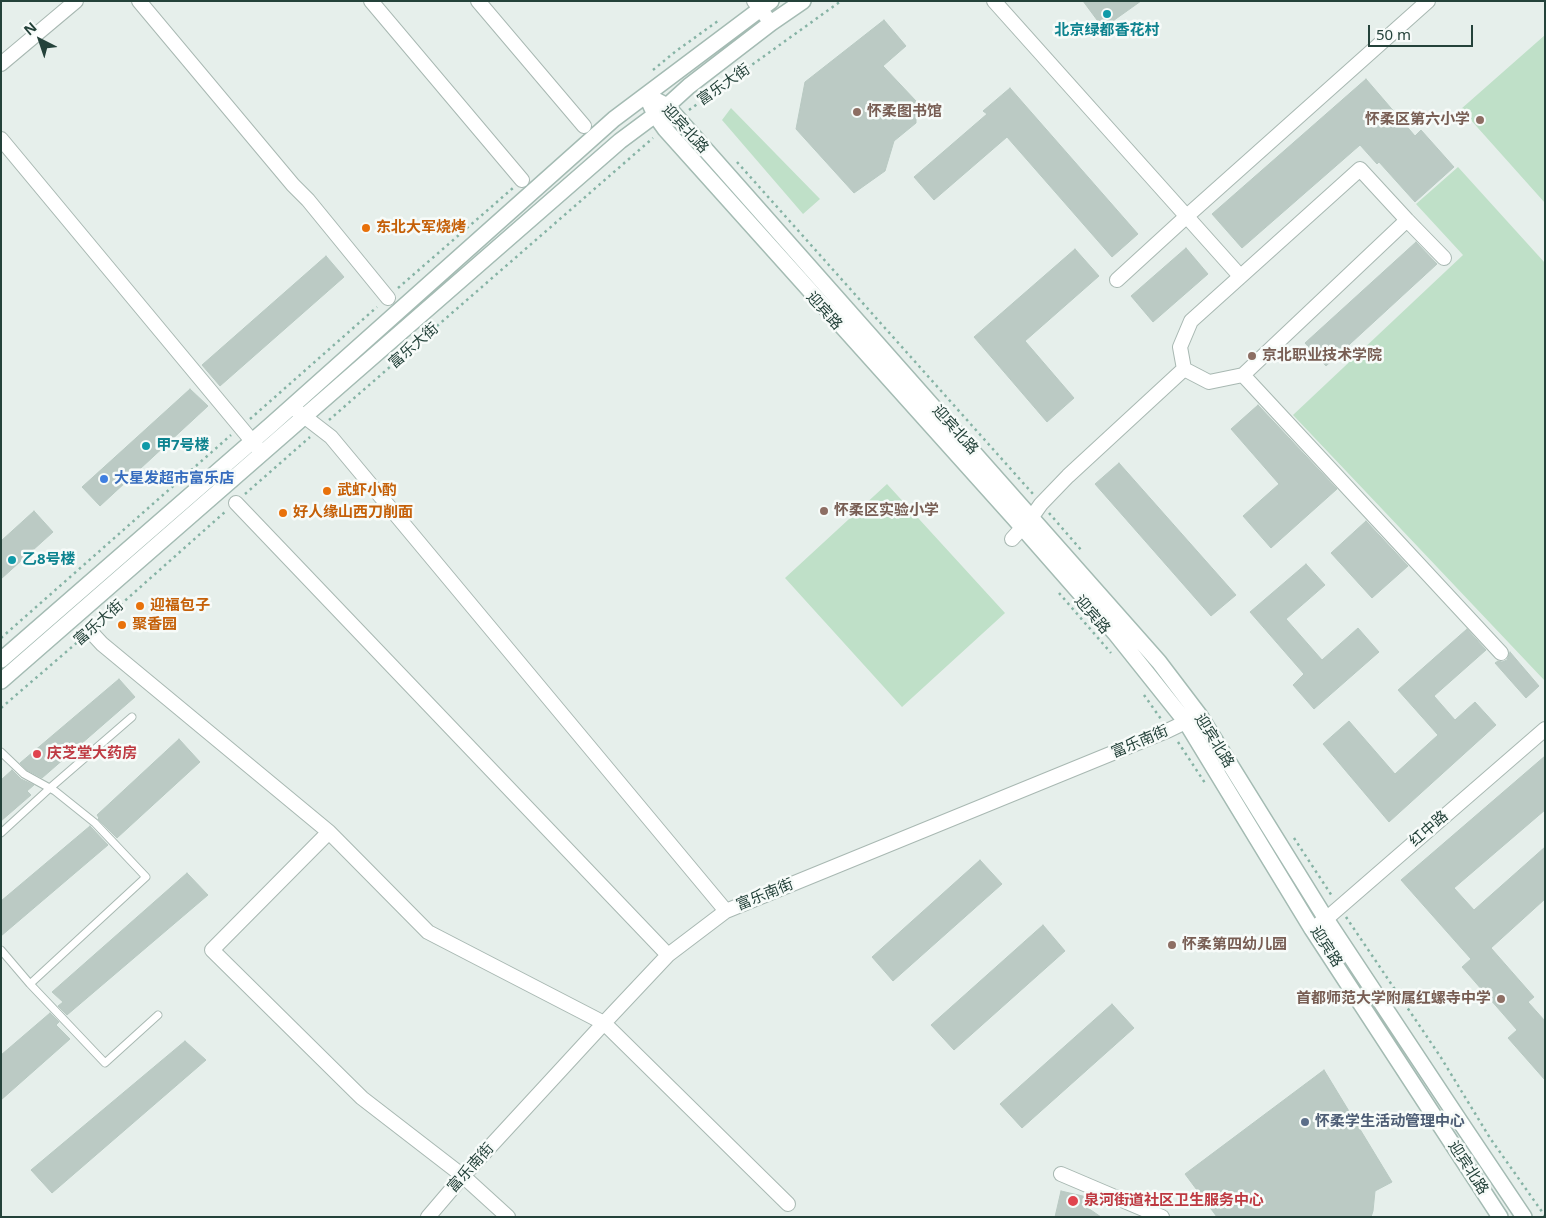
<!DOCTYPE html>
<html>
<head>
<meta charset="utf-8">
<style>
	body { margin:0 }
	#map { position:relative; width:1546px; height:1218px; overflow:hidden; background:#e6efeb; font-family:"Noto Sans",sans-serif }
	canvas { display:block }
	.frame { position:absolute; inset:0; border:2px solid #24423a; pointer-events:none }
	.north { position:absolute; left:15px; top:15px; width:50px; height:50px; -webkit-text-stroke:4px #f7fbf9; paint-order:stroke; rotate:319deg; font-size:14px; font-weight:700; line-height:20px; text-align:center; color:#24423a }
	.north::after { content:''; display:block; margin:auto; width:18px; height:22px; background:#24423a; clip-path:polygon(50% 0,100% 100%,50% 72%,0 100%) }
	.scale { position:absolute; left:1368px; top:25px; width:105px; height:22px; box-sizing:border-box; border:2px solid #24423a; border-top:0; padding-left:6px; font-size:15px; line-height:18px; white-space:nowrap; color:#24423a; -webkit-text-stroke:4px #f7fbf9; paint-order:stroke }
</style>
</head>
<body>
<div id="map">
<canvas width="1546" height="1218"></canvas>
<div class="frame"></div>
<div class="north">N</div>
<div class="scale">50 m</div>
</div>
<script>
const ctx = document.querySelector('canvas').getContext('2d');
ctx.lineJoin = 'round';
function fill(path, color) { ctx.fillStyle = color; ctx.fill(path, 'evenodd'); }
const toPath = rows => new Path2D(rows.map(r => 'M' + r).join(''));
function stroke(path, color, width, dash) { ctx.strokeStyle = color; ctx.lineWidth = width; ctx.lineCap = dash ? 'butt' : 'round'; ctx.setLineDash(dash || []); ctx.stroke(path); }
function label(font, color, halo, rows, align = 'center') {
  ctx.font = font + ' "Noto Sans","Noto Sans SC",sans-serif'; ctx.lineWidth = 5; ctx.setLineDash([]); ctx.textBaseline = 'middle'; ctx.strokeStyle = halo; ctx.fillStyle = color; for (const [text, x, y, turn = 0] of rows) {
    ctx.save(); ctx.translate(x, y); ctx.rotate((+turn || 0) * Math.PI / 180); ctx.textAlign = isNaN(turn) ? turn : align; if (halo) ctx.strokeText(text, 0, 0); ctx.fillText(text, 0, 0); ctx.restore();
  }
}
const green = toPath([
	[1545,35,1545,203,1461,109],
	[731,108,820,199,803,214,722,120],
	[1458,167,1545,263,1545,681,1293,415,1463,255,1416,204],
	[887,484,1005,613,902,707,785,578]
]);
const building = toPath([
	[1083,1,1141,1,1103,28,1083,1],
	[884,20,906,46,883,66,916,101,916,123,894,141,885,171,854,193,796,129,805,82,884,20],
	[1366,79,1415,136,1421,130,1454,167,1415,202,1379,162,1377,164,1360,145,1242,248,1212,214,1366,79],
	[1010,88,1138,234,1112,257,1007,137,934,200,914,177,987,114,983,111,1010,88],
	[1416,242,1437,264,1326,366,1305,343,1416,242],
	[1186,248,1208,274,1153,322,1131,296,1186,248],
	[1075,249,1099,276,1025,341,1074,398,1047,422,974,337,1075,249],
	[326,256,344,277,220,386,202,365,326,256],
	[190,389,208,406,100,506,82,487,190,389],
	[1258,405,1337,489,1271,548,1243,516,1279,484,1231,429,1258,405],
	[1119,463,1236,595,1211,616,1095,484,1119,463],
	[34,511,53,532,1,579,1,541,34,511],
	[1366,521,1408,566,1372,598,1331,553,1366,521],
	[1306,564,1325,585,1286,619,1322,660,1358,628,1379,652,1314,709,1293,685,1304,674,1250,612,1306,564],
	[1467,629,1486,650,1434,696,1455,720,1475,702,1496,725,1389,822,1323,744,1349,721,1395,774,1438,735,1398,690,1467,629],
	[1510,652,1539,686,1526,698,1495,663,1498,661,1502,662,1507,660,1510,652],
	[119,679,135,697,42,778,27,770,20,763,119,679],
	[179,739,200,762,117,838,98,819,99,818,97,815,179,739],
	[1545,756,1545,810,1454,888,1474,910,1545,847,1545,899,1491,948,1534,997,1528,1002,1545,1021,1545,1080,1508,1038,1517,1030,1462,967,1471,959,1401,880,1545,756],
	[12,770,21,779,34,785,27,791,31,795,1,821,1,780,12,770],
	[90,826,108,845,1,936,1,901,90,826],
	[980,860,1002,884,893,981,872,957,980,860],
	[187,873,208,895,67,1015,58,1006,63,1002,52,992,187,873],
	[1043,925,1065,951,954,1050,931,1025,1043,925],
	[1112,1004,1134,1028,1022,1128,1000,1104,1112,1004],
	[50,1013,59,1022,56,1025,70,1039,1,1100,1,1055,50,1013],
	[185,1041,206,1060,52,1193,31,1170,185,1041],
	[1324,1070,1392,1182,1375,1191,1373,1211,1371,1217,1217,1217,1185,1174,1324,1070],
	[1061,1191,1087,1197,1085,1206,1101,1217,1055,1217,1061,1191]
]);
const path = toPath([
	[653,70,676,51,718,21],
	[689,110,841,1],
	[737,162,1033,494],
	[398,288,513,188],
	[250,419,377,307],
	[329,420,653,138],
	[245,494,310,437],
	[1049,513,1082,551],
	[1059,593,1111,653],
	[101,622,226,511],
	[1,638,231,435],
	[1144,695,1161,719],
	[1,708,80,640],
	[1178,742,1205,783],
	[1294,838,1332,896],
	[1346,917,1440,1056,1490,1138,1545,1216]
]);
const service = toPath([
	[1,752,24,774,55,791,95,823,146,877,30,984,1,950],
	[1,833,50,788,132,717],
	[30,984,105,1063,158,1015]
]);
const minor = toPath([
	[139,1,293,185,308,200,388,298],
	[371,1,522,180],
	[478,1,584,126],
	[754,1,771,23],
	[994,1,1240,276],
	[1,64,76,1],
	[1,139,262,453],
	[1407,220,1243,375,1209,382,1184,369,1180,347,1191,321,1360,169,1407,220,1444,258],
	[1117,280,1187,216,1428,1],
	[1243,375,1501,653],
	[296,410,331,437,726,911],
	[236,503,668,955],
	[1012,539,1031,518,1041,504,1068,476,1184,369],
	[90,631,102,644,329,832,428,932,604,1023,788,1204],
	[329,832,212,950,362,1098,463,1176,508,1217],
	[1312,929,1326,919,1545,729],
	[1061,1174,1162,1217],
	[428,1217,463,1176,604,1023,668,955,726,911,1169,730,1194,718]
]);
const secondary = toPath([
	[646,95,667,106,1159,662,1200,716,1326,919,1461,1123,1524,1217],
	[646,95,655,115,665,129,1014,518,1115,633,1186,722,1312,929,1500,1217],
	[1,660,271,425,614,119,771,1],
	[1,681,620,141,667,106,689,86,771,23,803,1]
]);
const markers = [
	[1107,14,5,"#0f9aa8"],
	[857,112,5,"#8d6e63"],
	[1480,120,5,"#8d6e63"],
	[366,228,5,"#e8710a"],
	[1252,356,5,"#8d6e63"],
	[146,446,5,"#0f9aa8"],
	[104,479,5,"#3f7fe0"],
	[327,491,5,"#e8710a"],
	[824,511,5,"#8d6e63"],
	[283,513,5,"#e8710a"],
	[12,560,5,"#0f9aa8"],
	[140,606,5,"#e8710a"],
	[122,625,5,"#e8710a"],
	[37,754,5,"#e0444e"],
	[1172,945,5,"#8d6e63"],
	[1501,999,5,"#8d6e63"],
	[1305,1122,5,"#5c6f8a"],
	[1073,1201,6,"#e0444e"]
];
const cultureNames = [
	["北京绿都香花村",1107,31,"center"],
	["甲7号楼",156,446],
	["乙8号楼",22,560]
];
const streetNames = [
	["富乐大街",724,85,-35],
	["迎宾北路",685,129,47],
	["迎宾路",824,311,48],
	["富乐大街",414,346,-41],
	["迎宾北路",955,430,48],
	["迎宾路",1092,615,49],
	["富乐大街",99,623,-41],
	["迎宾北路",1214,741,58],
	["富乐南街",1140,742,-23],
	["红中路",1429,829,-41],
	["富乐南街",765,895,-22],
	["迎宾路",1326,947,57],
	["富乐南街",471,1168,-48],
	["迎宾北路",1468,1168,57]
];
const educationNames = [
	["怀柔图书馆",867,112],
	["怀柔区第六小学",1470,120,"right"],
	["京北职业技术学院",1262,356],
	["怀柔区实验小学",834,511],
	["怀柔第四幼儿园",1182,945],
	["首都师范大学附属红螺寺中学",1491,999,"right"]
];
const foodNames = [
	["东北大军烧烤",376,228],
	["武虾小酌",337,491],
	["好人缘山西刀削面",293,513],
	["迎福包子",150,606],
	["聚香园",132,625]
];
const shopNames = [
	["大星发超市富乐店",114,479]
];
const healthNames = [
	["庆芝堂大药房",47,754],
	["泉河街道社区卫生服务中心",1084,1201]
];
const serviceNames = [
	["怀柔学生活动管理中心",1315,1122]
];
fill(green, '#bfe0c8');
fill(building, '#bbcac4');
stroke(building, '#b8c9c2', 1);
stroke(service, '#a8b8b2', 9);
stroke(minor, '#a8b8b2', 16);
stroke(secondary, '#a4bbb3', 18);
stroke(path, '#86b3a5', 2.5, [2.5, 4]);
stroke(service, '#fff', 7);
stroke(minor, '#fff', 14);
stroke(secondary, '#fff', 15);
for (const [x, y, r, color] of markers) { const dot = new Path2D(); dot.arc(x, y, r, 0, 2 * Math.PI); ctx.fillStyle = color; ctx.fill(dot); stroke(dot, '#f7fbf9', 2); }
label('bold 15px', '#0d838f', '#f7fbf9', cultureNames, 'left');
label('15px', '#24423a', '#f7fbf9', streetNames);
label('bold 15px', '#785e54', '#f7fbf9', educationNames, 'left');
label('bold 15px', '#c56008', '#f7fbf9', foodNames, 'left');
label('bold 15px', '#366cbe', '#f7fbf9', shopNames, 'left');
label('bold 15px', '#be3a42', '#f7fbf9', healthNames, 'left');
label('bold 15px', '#4e5e75', '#f7fbf9', serviceNames, 'left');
</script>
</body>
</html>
